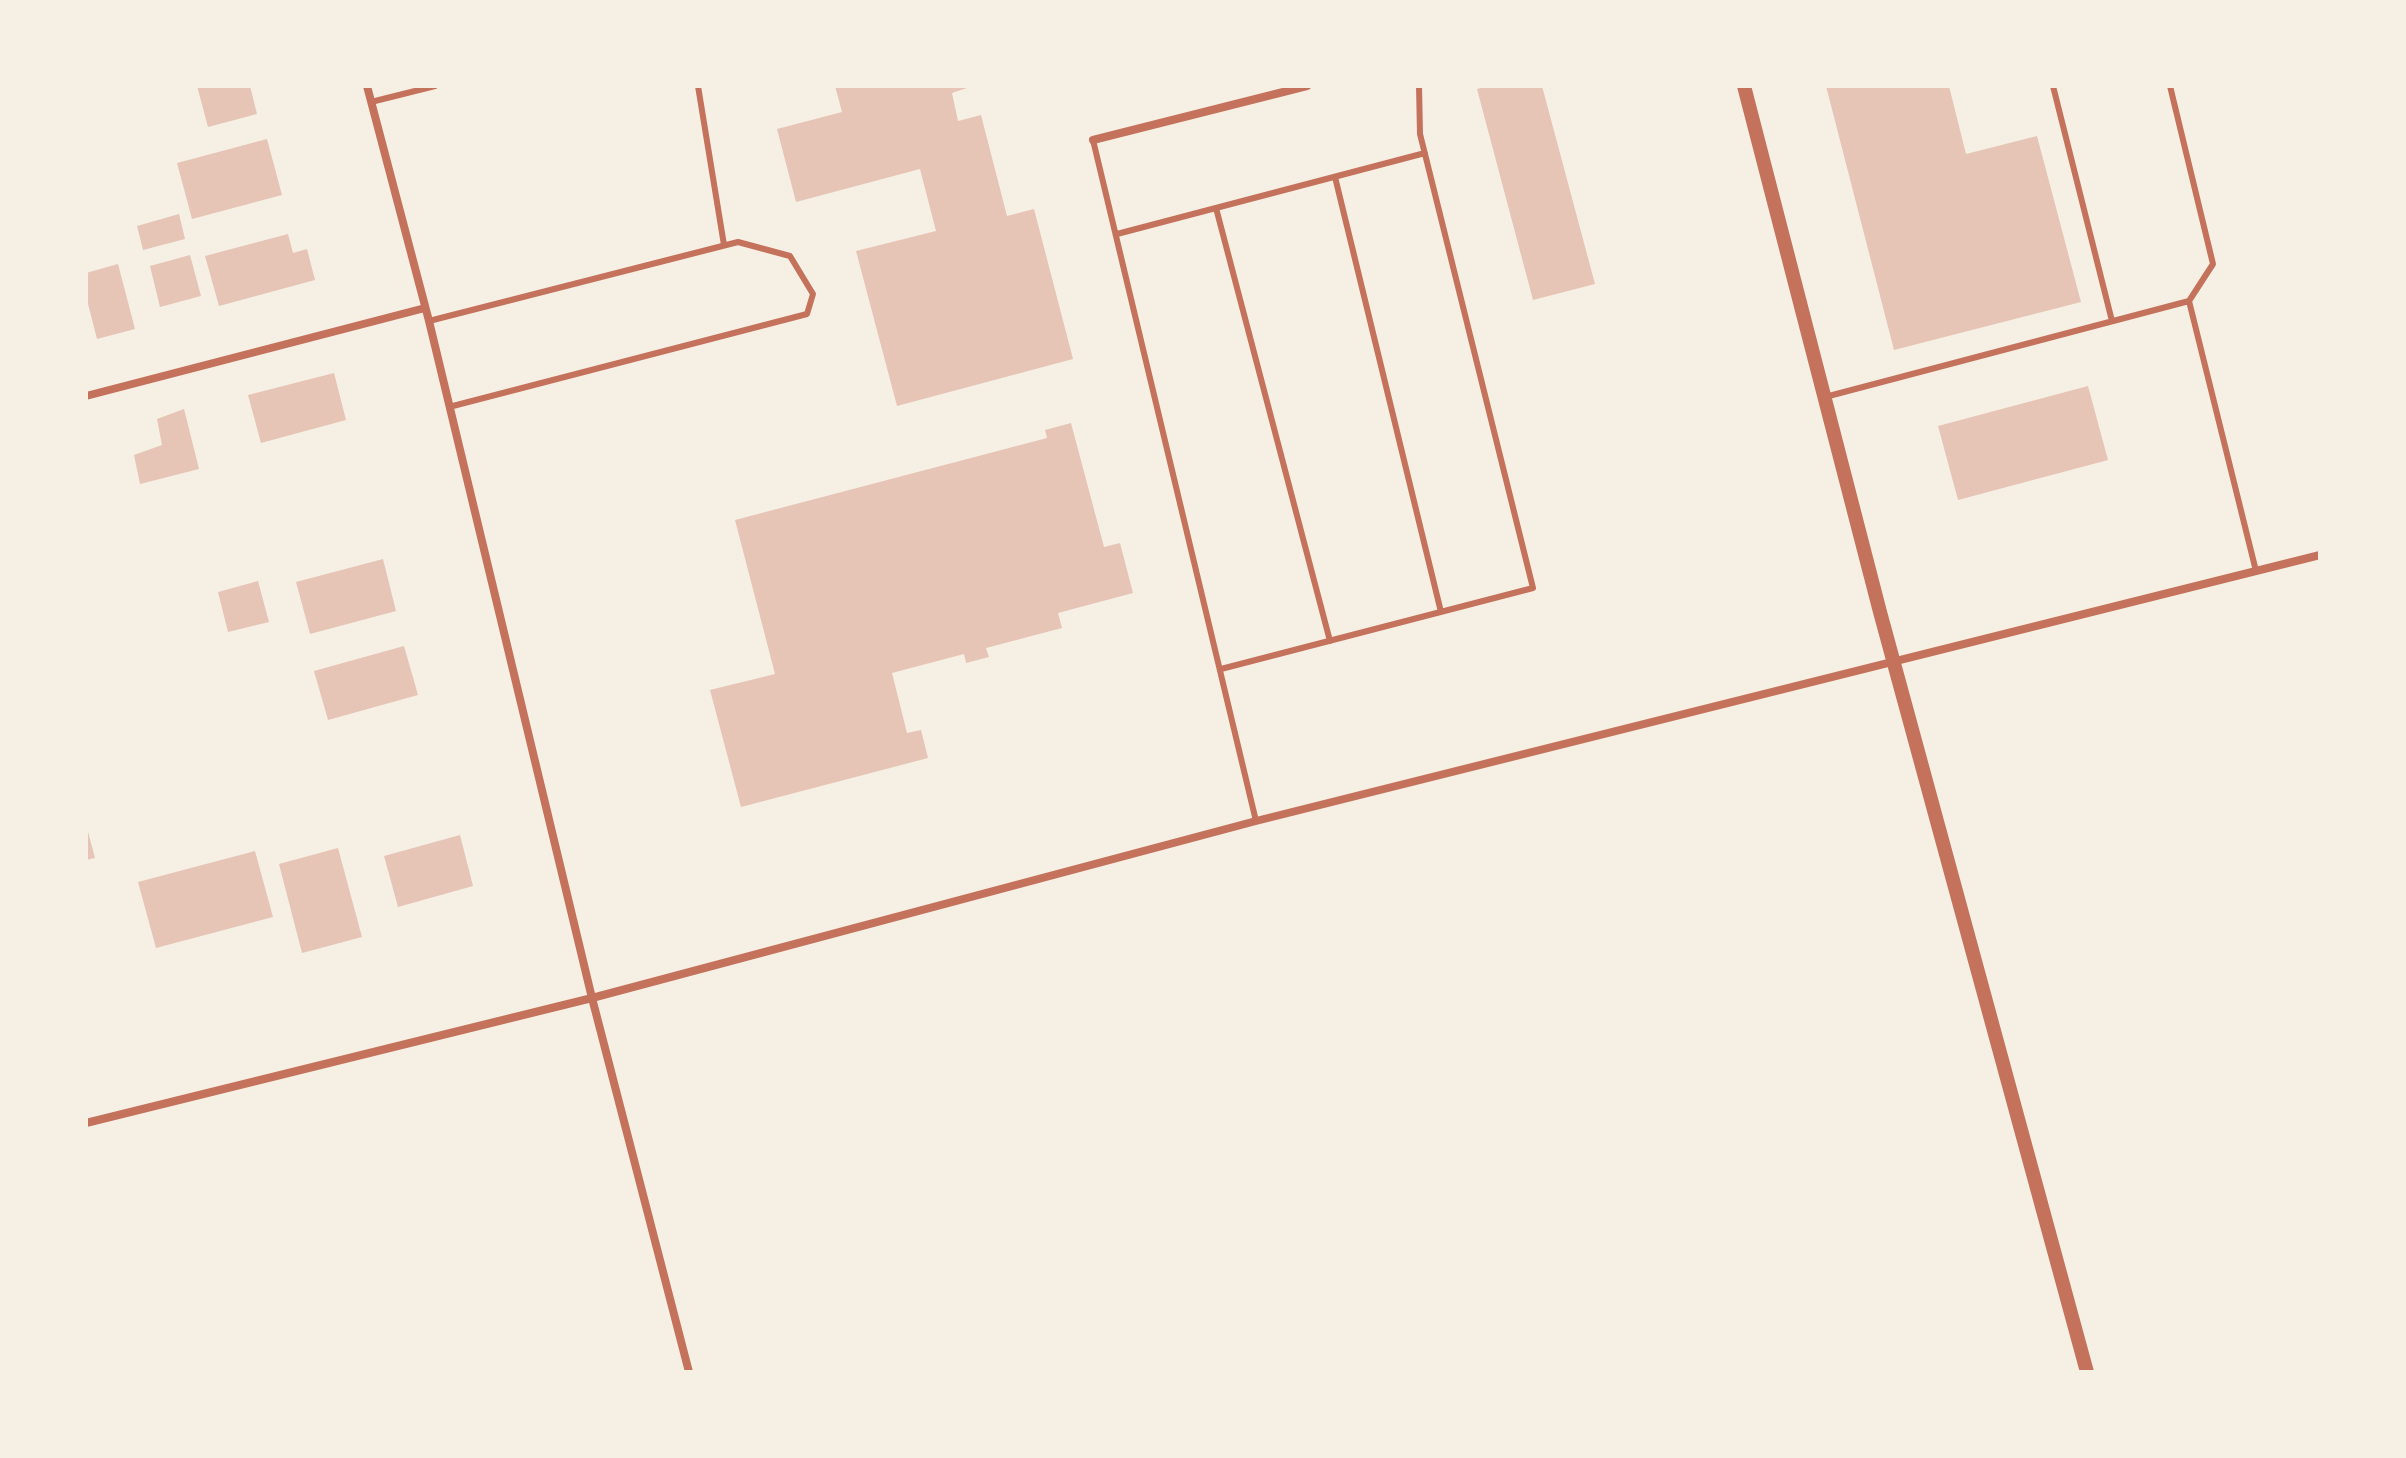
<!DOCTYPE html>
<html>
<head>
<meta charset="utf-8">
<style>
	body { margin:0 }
	#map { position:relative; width:2406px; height:1458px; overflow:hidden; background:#f6efe4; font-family:Karla,sans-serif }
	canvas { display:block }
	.frame { position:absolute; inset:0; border:88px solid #f6efe4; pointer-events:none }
</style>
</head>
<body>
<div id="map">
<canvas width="2406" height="1458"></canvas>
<div class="frame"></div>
</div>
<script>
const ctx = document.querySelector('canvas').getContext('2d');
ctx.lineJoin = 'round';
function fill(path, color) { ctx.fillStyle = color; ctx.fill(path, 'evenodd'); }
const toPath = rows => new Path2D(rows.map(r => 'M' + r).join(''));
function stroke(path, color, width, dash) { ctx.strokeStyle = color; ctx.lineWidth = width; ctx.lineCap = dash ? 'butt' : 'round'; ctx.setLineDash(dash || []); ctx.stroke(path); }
const building = toPath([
	[197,86,250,86,257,114,208,127],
	[835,86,973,86,952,93,958,121,981,115,1007,216,1034,209,1073,359,897,406,856,251,936,231,920,169,796,202,777,129,842,112],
	[1488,86,1542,86,1595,284,1533,300,1477,89],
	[1826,86,1949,86,1966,154,2037,136,2081,302,1894,350],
	[267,139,282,195,192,219,177,163],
	[179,214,185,239,143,250,137,226],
	[288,234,293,253,307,249,315,280,219,306,205,256],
	[190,255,201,296,160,307,150,266],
	[118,264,135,329,97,339,86,296,86,273],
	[334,373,346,420,261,443,248,395],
	[2088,386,2108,460,1958,500,1938,426],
	[184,409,199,469,140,484,134,455,162,445,157,419],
	[1071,423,1104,547,1120,543,1133,593,1058,613,1062,628,986,648,989,657,966,663,964,654,892,673,907,733,921,730,928,758,741,807,710,690,775,674,735,520,1047,438,1045,430],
	[383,559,396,611,310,634,296,582],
	[258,581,269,622,228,632,218,592],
	[404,646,418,695,328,720,314,671],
	[87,828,95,858,86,860,86,829],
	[460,835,473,886,398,907,384,856],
	[338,848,362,937,302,953,279,864],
	[255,851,273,917,156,948,138,882]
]);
const service = toPath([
	[698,86,724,245],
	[2053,86,2112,321],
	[371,102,435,86],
	[1093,140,1256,821],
	[1335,177,1441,612],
	[1216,208,1330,641],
	[1117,234,1425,153],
	[2189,301,2256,571],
	[429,321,738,242,790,256,813,294,807,314,449,407],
	[1825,397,2189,301,2213,264,2170,86],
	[1221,669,1533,588,1420,134,1419,86]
]);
const minor = toPath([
	[367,86,429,321,592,998,689,1372],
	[1093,140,1307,86],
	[86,396,425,308],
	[86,1123,592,998,1256,821,2320,555]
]);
const tertiary = toPath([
	[1744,86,1880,612,2087,1372]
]);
fill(building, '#e6c5b7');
stroke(service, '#c5725c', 6);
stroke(minor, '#c5725c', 8);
stroke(tertiary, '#c5725c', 14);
</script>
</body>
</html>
